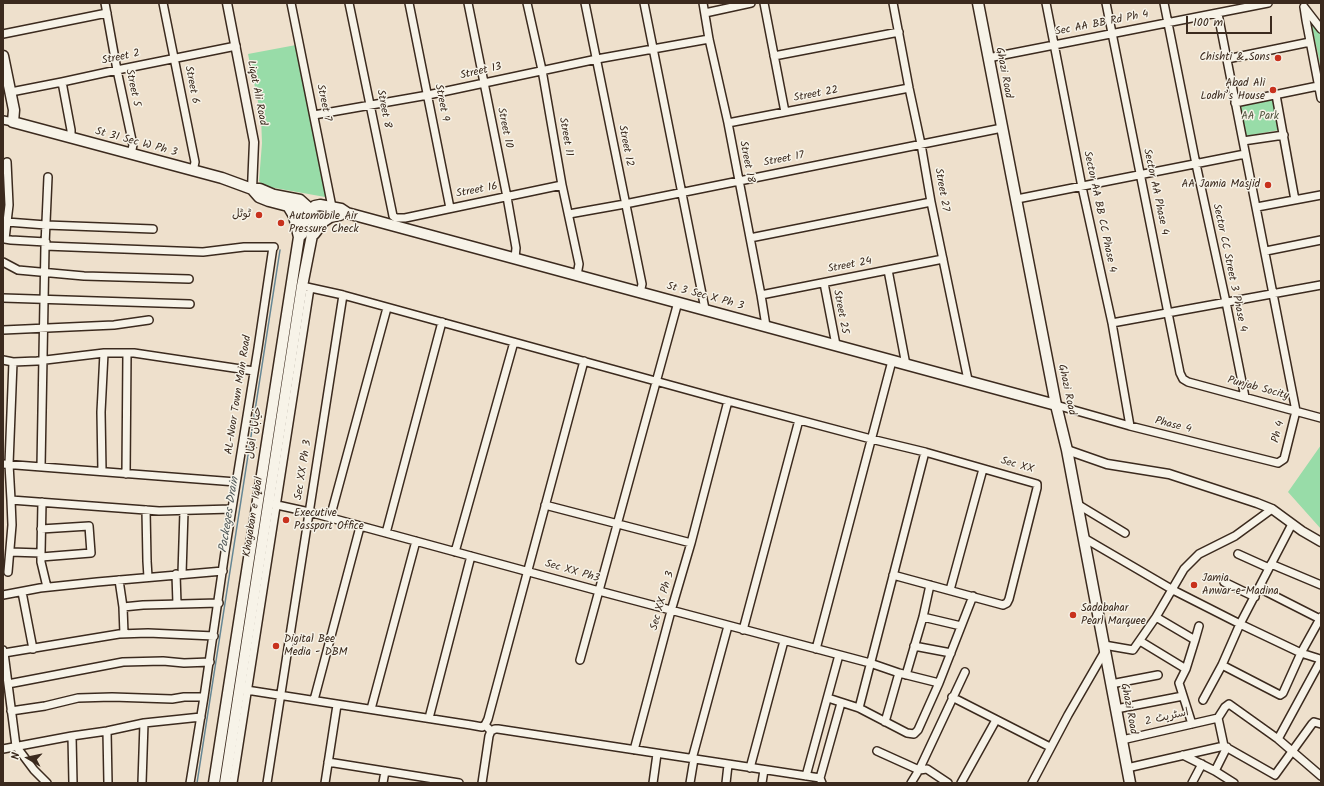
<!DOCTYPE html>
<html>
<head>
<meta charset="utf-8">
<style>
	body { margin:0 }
	#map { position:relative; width:1324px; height:786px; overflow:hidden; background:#eee0cc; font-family:Kalam,sans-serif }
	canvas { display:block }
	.frame { position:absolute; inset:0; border:4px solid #3b2a1e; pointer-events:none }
	.north { position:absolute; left:8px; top:738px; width:40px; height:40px; -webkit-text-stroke:3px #f7f3e8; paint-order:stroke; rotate:279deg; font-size:11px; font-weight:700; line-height:16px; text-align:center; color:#3b2a1e }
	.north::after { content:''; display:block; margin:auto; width:14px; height:18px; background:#3b2a1e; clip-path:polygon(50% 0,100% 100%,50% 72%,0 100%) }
	.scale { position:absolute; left:1186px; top:16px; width:86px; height:18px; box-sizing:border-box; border:2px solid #3b2a1e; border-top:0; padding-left:5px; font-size:12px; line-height:14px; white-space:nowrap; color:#3b2a1e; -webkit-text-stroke:3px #f7f3e8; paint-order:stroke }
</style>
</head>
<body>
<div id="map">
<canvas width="1324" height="786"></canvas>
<div class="frame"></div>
<div class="north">N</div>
<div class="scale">100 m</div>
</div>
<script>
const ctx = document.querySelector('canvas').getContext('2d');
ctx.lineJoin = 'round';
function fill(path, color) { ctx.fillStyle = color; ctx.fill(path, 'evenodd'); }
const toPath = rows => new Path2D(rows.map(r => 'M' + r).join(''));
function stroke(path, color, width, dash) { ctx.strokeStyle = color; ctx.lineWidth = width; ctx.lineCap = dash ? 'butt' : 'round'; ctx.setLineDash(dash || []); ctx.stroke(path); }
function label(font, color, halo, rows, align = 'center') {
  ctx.font = font + ' Kalam,"Playpen Sans Arabic",sans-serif'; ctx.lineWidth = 3; ctx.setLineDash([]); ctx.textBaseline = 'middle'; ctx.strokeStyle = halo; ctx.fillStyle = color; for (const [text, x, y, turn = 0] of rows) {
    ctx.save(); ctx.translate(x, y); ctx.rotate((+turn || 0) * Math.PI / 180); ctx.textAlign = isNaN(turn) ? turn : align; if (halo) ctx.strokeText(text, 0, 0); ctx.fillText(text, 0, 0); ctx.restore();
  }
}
const green = toPath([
	[1310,18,1321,34,1321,68],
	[296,45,328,195,325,197,264,186,259,181,262,143,261,116,248,54],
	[1274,99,1279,130,1246,136,1241,104],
	[1321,445,1321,529,1288,492]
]);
const stream = toPath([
	[197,783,280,250]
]);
const minor = toPath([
	[105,3,117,70,133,145,131,154],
	[163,3,195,162,193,171],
	[291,3,332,207],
	[349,3,392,211,393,216,396,218],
	[409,3,450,208],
	[468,3,507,197,516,248,515,258],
	[527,3,542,70,562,185,579,264,577,275],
	[585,3,642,284,640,293],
	[644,3,705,309],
	[703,3,709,39,728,123,761,295,766,326],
	[764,3,785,112],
	[893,3,909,88,921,144,931,202,968,380],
	[1046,3,1082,187,1112,323,1130,426],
	[1106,3,1180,373,1183,379,1188,382,1321,418],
	[1164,3,1196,164,1226,302,1245,397],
	[1304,7,1306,20,1321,98],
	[1304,7,1321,29],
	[705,13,751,3],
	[3,34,107,13],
	[774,56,899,32],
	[988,58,1268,3],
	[1227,59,1310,42],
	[62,82,71,130,71,138],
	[11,92,62,82,117,70,236,46],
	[1276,95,1295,200],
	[1235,103,1318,86],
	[314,115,428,95,597,59,709,39],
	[3,120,13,122],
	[728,123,909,88],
	[1243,141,1284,135],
	[7,162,9,205,5,239,11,240,46,242],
	[1017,199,1245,154],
	[1257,207,1321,195],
	[569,214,625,204,1002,128],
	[396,218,405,218,562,185],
	[7,222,46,225,153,229],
	[750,238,931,202],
	[45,245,48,177],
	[1266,251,1321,240],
	[3,262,18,270,84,276,189,279],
	[888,270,906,365],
	[824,283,836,345],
	[302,286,343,295,728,401,871,439,925,452,1037,484,1037,488,1009,599,1007,603,1003,605,893,575],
	[761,295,943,259],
	[3,298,190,304],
	[1112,323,1321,285],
	[3,330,114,325,149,320],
	[3,360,13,362,37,361,104,353,134,353,254,371],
	[13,362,9,464,11,500,159,511,232,509],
	[1056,405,1130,426,1278,463,1284,459,1296,411,1218,14],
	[3,464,236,482],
	[41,467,45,246,203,252,244,247,274,247],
	[102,471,101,412,104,353],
	[126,474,127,353],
	[42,502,41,553,41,562,47,587],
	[268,503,309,512,599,591,870,663,899,673,939,683],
	[1077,504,1125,533],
	[545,505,691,543],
	[146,510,147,561,148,577],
	[330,518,387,308],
	[41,529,89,526,91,553,41,557],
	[386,533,442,322],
	[1084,538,1173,590,1240,624,1301,653,1320,659],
	[10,552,41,553],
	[455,552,514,342],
	[1238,554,1269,568],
	[1271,564,1321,585],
	[8,572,12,525,11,500],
	[176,574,177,604],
	[182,574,184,511],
	[119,580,123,607,124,634],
	[1224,582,1255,597],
	[1259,588,1320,619],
	[950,590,983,469],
	[22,592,33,649],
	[3,595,40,588,97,582,223,571],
	[123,607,143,605,219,603],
	[923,617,961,626],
	[1156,617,1195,640],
	[743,630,799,420],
	[1140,641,1186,669],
	[1104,645,1133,650,1156,617,1184,569,1199,554,1235,536,1272,509],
	[914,646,951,653],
	[816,649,892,361],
	[3,650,4,653,16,746,34,770,47,783],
	[4,653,119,634,148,633,214,636],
	[580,660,678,302],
	[1321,660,1278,739,1321,776],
	[1222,665,1280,695,1283,693,1301,653,1321,617],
	[906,675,923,617,930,585],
	[8,684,123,662,163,661,184,663,210,662],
	[1111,684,1158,675],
	[240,689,471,725,482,727,485,725,491,731,495,729,498,729,820,778],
	[952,697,1050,747],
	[828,698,859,708,907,733,914,734,918,730,939,683,973,596],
	[314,700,360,527],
	[1203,700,1222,665,1240,624,1292,524],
	[859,708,925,452],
	[371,709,416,541],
	[1116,709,1183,696],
	[11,711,45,706,78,698,112,697,172,699,184,697,204,697],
	[429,718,471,556],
	[885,722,899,673],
	[1192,724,1179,683,1186,669,1195,640,1199,626],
	[485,725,488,719,584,361],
	[107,731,108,783],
	[72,736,73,783],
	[1122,740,1218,718],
	[1224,746,1218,718,1225,707,1229,704,1278,739],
	[3,749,72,736,107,731,144,723,201,717],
	[634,750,671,611,691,543,728,401],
	[877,751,919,770,927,769,948,783],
	[1183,755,1215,771,1227,747],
	[692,759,728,626],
	[328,762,459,783],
	[750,768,784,641],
	[1127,768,1224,746,1275,775,1312,724,1314,722,1321,724],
	[1215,771,1234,783],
	[806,776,839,655],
	[142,783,144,723],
	[190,783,204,697,225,552,258,348,273,247],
	[233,783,310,288],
	[267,783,343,295],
	[325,783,337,705],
	[383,783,385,771],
	[482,783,489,736,491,731],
	[653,783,657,754],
	[690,783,694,759],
	[726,783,728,765],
	[762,783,764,770],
	[822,783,820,778,841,703],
	[911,783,919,770,965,672],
	[961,783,996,720],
	[1032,783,1068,715,1105,651],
	[1192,783,1202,764]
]);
const tertiary = toPath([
	[227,3,254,142,252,189],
	[1067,450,1107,464,1169,474,1257,503,1272,509,1302,531,1321,542]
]);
const secondary = toPath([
	[978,3,1056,405,1067,450,1130,783],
	[3,56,14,110,13,122,222,178,252,189,260,189,274,195,300,200,310,209,314,216,314,225,302,286,225,783],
	[252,189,259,197,269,201,288,206,304,208],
	[288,206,294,216,299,237],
	[314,234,324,221,330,217,340,215],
	[214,783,299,237,302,234,306,213,315,206,320,205,341,209,347,213,395,226,1056,405]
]);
const markers = [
	[1278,58,4,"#c8321e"],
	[1273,90,4,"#c8321e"],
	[1268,185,4,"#c8321e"],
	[259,215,4,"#c8321e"],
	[281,223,4,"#c8321e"],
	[286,520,4,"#c8321e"],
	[1194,585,4,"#c8321e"],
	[1073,615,4,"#c8321e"],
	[276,646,4,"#c8321e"]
];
const streetNames = [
	["Sec AA BB Rd Ph 4",1102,24,-11],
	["Street 2",121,58,-12],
	["Street 13",481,72,-13],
	["Ghazi Road",1003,73,79],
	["Street 6",191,85,79],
	["Street 5",132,88,78],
	["Liqat Ali Road",256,93,79],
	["Street 22",816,95,-11],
	["Street 7",323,103,78],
	["Street 9",441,103,79],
	["Street 8",383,109,79],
	["Street 10",504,128,78],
	["Street 11",565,137,80],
	["St 31 Sec W Ph 3",136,143,15],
	["Street 12",625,146,79],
	["Street 17",784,160,-11],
	["Street 18",746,162,79],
	["Street 27",941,190,80],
	["Street 16",477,191,-11],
	["Sector AA Phase 4",1155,192,78],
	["Sector AA BB CC Phase 4",1099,212,78],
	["Street 24",850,266,-11],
	["Sector CC Street 3 Phase 4",1229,268,78],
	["St 3 Sec X Ph 3",705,297,15],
	["Street 25",840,312,79],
	["Punjab Socity",1258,389,15],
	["Ghazi Road",1066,390,78],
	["AL-Noor Town Main Road",239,395,-81],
	["Phase 4",1173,426,14],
	["Ph 4",1279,432,-76],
	["خیابان اقبال",255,433,-81],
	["Sec XX",1017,466,16],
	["Sec XX Ph 3",304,470,-81],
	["Khayaban e Iqbal",254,517,-81],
	["Sec XX Ph3",572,572,16],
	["Sec XX Ph 3",663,601,-74],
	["Ghazi Road",1128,709,79],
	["اسٹریٹ 2",1167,718,-13]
];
const poiNames = [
	["Chishti & Sons",1270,58,"right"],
	["Abad Ali",1265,84,"right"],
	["Lodhi’s House",1265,97,"right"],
	["AA Jamia Masjid",1260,185,"right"],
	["ٹوٹل",251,215,"right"],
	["Automobile Air",289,217],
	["Pressure Check",289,230],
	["Executive",294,514],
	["Passport Office",294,527],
	["Jamia",1202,579],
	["Anwar-e-Madina",1202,592],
	["Sadabahar",1081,609],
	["Pearl Marquee",1081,622],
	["Digital Bee",284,640],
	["Media - DBM",284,653]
];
const parkNames = [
	["AA Park",1260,117]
];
const waterNames = [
	["Packeges Drain",230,515,-81]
];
fill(green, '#98dca8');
stroke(stream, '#648593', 1.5);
stroke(minor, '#3b2a1e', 10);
stroke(tertiary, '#3b2a1e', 11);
stroke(secondary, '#3b2a1e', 13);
stroke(minor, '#f7f3e8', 7);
stroke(tertiary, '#f7f3e8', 8);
stroke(secondary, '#f7f3e8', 10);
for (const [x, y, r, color] of markers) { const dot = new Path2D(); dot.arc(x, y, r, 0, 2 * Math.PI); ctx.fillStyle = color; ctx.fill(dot); stroke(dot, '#f7f3e8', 1.5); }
label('11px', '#3b2a1e', '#f7f3e8', streetNames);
label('11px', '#3b2a1e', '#f7f3e8', poiNames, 'left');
label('11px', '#525640', '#f7f3e8', parkNames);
label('italic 12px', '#505858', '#f7f3e8', waterNames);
</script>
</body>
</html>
